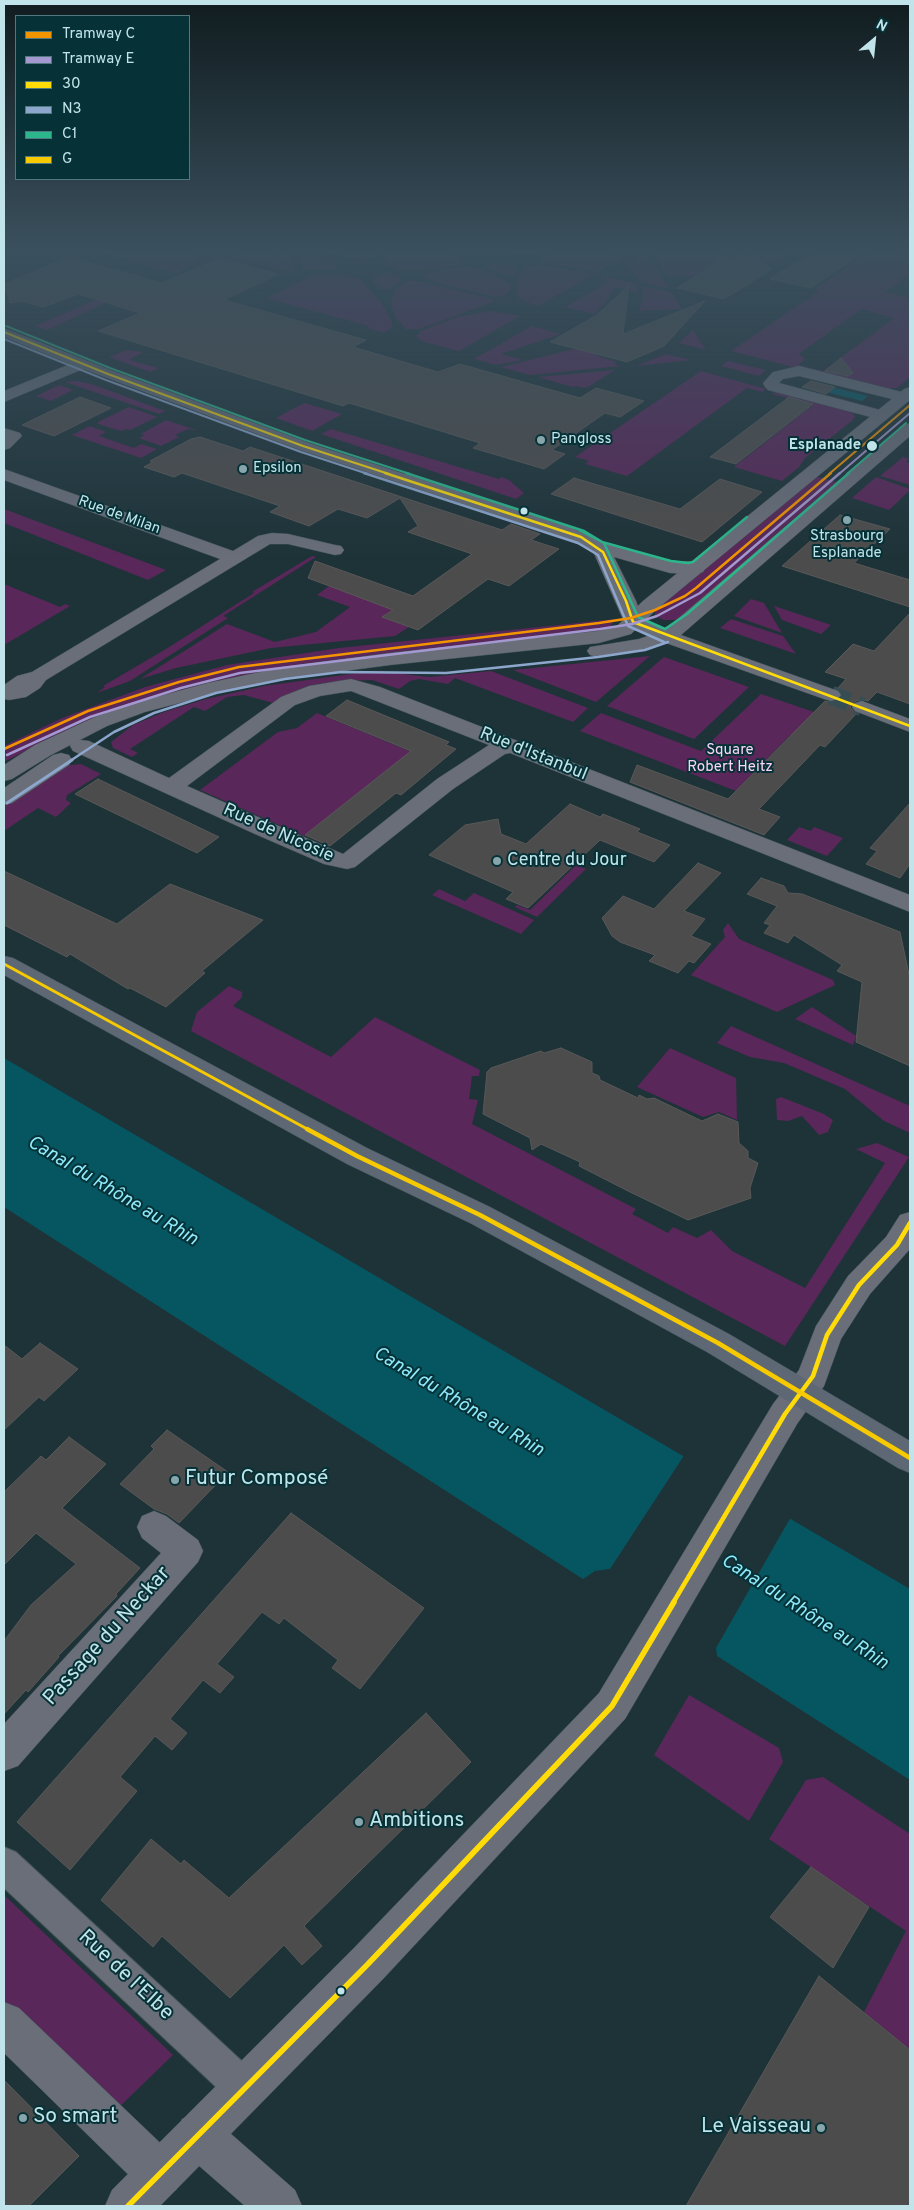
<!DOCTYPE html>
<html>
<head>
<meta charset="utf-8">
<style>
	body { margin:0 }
	#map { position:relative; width:914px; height:2210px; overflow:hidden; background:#1e3338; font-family:Overpass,sans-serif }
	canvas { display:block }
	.frame { position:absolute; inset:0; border:5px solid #c0e4ea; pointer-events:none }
	.legend { position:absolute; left:15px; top:15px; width:175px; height:165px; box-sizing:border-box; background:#063137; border:1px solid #50797f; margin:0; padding:6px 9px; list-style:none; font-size:15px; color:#c0e4ea }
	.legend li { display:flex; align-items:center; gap:10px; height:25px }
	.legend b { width:25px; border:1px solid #50797f }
	.north { position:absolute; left:849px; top:15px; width:50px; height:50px; -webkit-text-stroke:4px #063137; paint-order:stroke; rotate:28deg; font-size:14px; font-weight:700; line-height:20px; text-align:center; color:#c0e4ea }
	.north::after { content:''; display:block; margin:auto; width:18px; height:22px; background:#c0e4ea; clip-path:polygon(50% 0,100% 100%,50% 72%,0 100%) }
</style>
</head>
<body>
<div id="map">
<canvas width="914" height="2210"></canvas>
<div class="frame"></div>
<ul class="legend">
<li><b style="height:6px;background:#f29400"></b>Tramway C</li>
<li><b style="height:6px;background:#a498d0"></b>Tramway E</li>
<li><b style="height:6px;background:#ffdc08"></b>30</li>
<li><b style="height:6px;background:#8da6cc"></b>N3</li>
<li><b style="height:6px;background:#2bb68c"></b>C1</li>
<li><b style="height:6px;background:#f6c900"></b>G</li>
</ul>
<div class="north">N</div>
</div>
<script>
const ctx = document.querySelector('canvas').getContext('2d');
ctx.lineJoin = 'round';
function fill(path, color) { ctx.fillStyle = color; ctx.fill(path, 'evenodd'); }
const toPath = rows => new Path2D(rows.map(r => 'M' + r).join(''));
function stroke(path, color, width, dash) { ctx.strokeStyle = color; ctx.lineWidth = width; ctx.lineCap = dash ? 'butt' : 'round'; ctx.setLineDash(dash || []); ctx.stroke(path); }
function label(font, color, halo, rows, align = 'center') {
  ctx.font = font + ' Overpass,sans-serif'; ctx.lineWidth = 4; ctx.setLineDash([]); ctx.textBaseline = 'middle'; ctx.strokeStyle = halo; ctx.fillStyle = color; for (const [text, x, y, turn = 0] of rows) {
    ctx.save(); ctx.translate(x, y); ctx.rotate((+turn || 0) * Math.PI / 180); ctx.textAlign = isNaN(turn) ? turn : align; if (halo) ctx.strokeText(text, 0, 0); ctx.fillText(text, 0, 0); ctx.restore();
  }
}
const green = toPath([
	[92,250,199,250,199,256,193,265,176,273],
	[245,250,272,250,273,253,268,262,262,265,229,256],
	[319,250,383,250,375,258,365,260,336,255],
	[387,250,433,250,457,255,463,260,458,265,444,268,404,270,389,265,383,255],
	[500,250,555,250,526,254,490,256],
	[596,250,606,251,624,258,598,272,545,263,539,260,543,256,560,253],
	[791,250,770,263,745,254,736,256,721,251],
	[872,250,910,255,910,274,885,292,910,298,910,377,897,388,875,388,731,351,819,291,815,289],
	[861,309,894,318,823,371,798,365,805,359,799,354],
	[715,251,729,256,695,277,667,276,653,253],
	[277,253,285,253,294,260,293,272,266,266],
	[646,254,655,267,669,289,641,282,628,264],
	[307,256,329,262,339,270,303,270,302,259],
	[512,264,516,267,516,275,513,278,484,267,488,265],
	[537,265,561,268,595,274,538,306,523,301,517,296,519,274,525,268],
	[465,266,478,268,504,279,511,285,510,291,503,296,495,297,436,283,423,277,428,273],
	[385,273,399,276,401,281,390,290,379,289,374,282,374,278],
	[313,275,343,275,360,279,381,302,392,322,392,327,384,333,367,328,369,326,266,298],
	[607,277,634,283,637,285,638,293,630,291,629,286,628,290,615,287,606,302,594,314,565,307,608,282,602,280],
	[413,280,486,297,493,299,493,302,419,329,406,329,396,318,392,308,392,298,395,290,404,283],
	[642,286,671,292,682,309,639,311,643,298],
	[121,289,136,289,47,330,35,326],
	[491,311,520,316,459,351,424,342,416,337,421,331,457,317],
	[532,326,561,334,501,354,523,360,496,365,474,359],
	[693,330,706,350,679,343],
	[590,345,607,345,597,356,617,362,614,364,621,366,530,375,501,367],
	[127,350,143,352,129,360,159,368,150,372,109,357],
	[666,354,691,360,636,366],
	[728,361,766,370,759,376,721,366],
	[615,370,586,388,576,386,573,387,538,377],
	[701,371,766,389,762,392,747,388,627,476,585,464,589,461,575,457],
	[77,381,91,384,165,411,159,414,65,382],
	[59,385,73,390,51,401,36,396],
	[778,391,849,410,855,416,853,420,805,458,799,467,782,481,734,467,813,405,772,394],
	[304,403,342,414,312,431,276,418],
	[129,407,157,417,130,430,126,429,121,431,98,424,98,422],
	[166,420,199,431,188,429,175,435,179,437,161,446,139,438,145,435,141,434],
	[90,426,106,432,99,436,134,448,141,444,157,449,141,458,72,435],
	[331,429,499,479,501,477,509,480,524,493,516,499,321,434],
	[903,457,909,459,906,462,910,463,910,485,880,476],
	[815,476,839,483,677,620,664,620,655,616,655,610],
	[876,477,910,489,910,490,889,510,852,498],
	[4,509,166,570,148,580,4,523],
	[312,556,316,557,223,616,228,618,130,681,97,693,105,687,103,686,166,649,254,593,252,592],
	[4,584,60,607,65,604,70,606,4,645],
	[329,586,399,605,383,617,409,627,395,636,271,648,176,668,140,679,227,624,275,642,316,632,350,607,317,595],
	[751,599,764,603,782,633,734,616],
	[774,606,831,625,821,634,782,620],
	[615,619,608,630,299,666,49,739,4,762,4,746,62,718,145,687,227,665,339,648],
	[731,619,783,636,796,654,720,628],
	[650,656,596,702,513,670],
	[664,657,749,687,694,739,607,706],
	[491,671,588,708,573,722,455,678,448,684,419,679,410,681,399,689,372,680,348,681,318,684,296,691,273,703,244,695,227,697,205,711,194,707,130,749,138,753,132,757,113,748,111,742,133,725,164,712,206,699,264,686,358,673,387,672,429,677],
	[761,694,814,712,793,736,790,735,736,791,580,731,601,713,701,751],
	[317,713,414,753,408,754,304,836,200,790,278,732,297,728],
	[81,764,101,774,67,795,66,800,71,803,56,817,38,808,4,831,4,806,63,766],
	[799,827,811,831,814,827,843,838,827,856,787,840],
	[576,865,586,869,537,917,515,907,517,905,530,910],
	[439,889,465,901,474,893,534,920,521,934,432,895],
	[728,923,739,939,833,980,835,985,777,1012,691,975,725,937,723,930],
	[229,986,242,992,242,997,233,1006,331,1057,375,1017,480,1070,479,1076,472,1076,469,1099,478,1100,472,1124,636,1209,632,1214,668,1233,673,1227,697,1238,711,1230,732,1251,805,1288,885,1163,856,1149,877,1143,909,1157,785,1346,191,1031,197,1012],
	[812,1007,856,1036,853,1045,795,1019],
	[731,1026,910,1106,910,1133,884,1121,845,1089,784,1063,750,1057,717,1043],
	[670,1048,736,1078,737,1120,719,1112,703,1117,637,1087],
	[781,1097,824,1114,833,1120,828,1132,819,1135,802,1116,788,1121,777,1120,776,1099],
	[689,1695,779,1748,783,1762,749,1821,654,1755],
	[823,1777,910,1834,910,2050,864,2012,906,1931,769,1839,806,1780],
	[4,1895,173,2055,113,2113,4,2005]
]);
const water = toPath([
	[816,383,868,396,862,401,809,388],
	[4,1058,910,1589,910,1780,717,1656,715,1640,609,1569,595,1571,583,1579,4,1207]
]);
const pier = toPath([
	[685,1454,792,1515,716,1648,715,1658,713,1642,608,1572]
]);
const building = toPath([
	[815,250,867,250,811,288,770,279,815,250],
	[742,255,757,259,772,269,724,299,677,288,725,257,731,259,742,255],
	[69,257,162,283,220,258,279,274,224,300,366,340,353,347,438,372,460,364,580,398,596,388,644,401,620,417,605,413,552,450,565,454,544,469,473,448,480,443,349,403,343,406,98,331,140,313,79,294,43,307,22,301,10,303,4,284,69,257],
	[629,285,623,334,705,301,664,346,627,362,550,342,597,315,629,285],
	[841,358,853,373,848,376,825,371,841,358],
	[811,381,835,387,826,394,802,387,811,381],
	[80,397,111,408,54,436,22,425,80,397],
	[789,397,813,404,736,464,710,457,789,397],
	[200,437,243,451,250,447,502,530,511,524,540,534,531,540,559,549,509,586,488,579,418,630,382,617,393,610,308,578,315,561,413,596,472,554,408,532,418,526,400,498,367,518,338,509,309,526,270,512,280,506,182,473,174,477,144,467,153,462,150,461,191,439,200,437],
	[574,478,680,509,720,479,762,492,702,542,551,494,574,478],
	[840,515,890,529,854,563,910,580,910,607,782,566,840,515],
	[910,613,910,704,877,692,868,701,861,699,854,702,850,707,856,714,825,747,820,745,759,809,780,817,764,835,630,782,637,765,728,799,825,701,832,703,840,700,843,695,837,689,846,679,825,672,853,644,874,651,910,613],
	[347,700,449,742,446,745,456,749,401,795,396,793,330,846,305,835,411,751,326,716,347,700],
	[98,779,219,837,197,853,75,794,98,779],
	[910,803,910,864,900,878,866,864,877,851,870,848,910,803],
	[570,804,600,817,603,814,640,829,637,832,670,845,654,862,600,840,528,908,506,899,513,892,429,855,465,825,498,819,501,834,526,844,570,804],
	[698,863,721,873,684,911,705,919,691,936,711,944,694,963,689,961,678,973,649,961,655,955,620,942,612,936,602,918,623,896,654,909,698,863],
	[4,871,117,924,170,884,263,920,202,971,205,973,166,1007,130,988,128,989,70,954,67,957,4,925,4,871],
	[761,878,784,886,788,893,802,894,900,932,910,979,910,1066,856,1042,862,982,837,971,842,965,794,935,788,943,764,933,770,925,764,923,777,906,747,894,761,878],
	[561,1048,592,1062,592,1073,599,1076,600,1080,638,1098,639,1095,647,1099,654,1098,702,1121,718,1114,738,1122,739,1143,748,1151,748,1158,758,1163,750,1188,751,1198,688,1220,630,1192,579,1166,580,1162,541,1144,532,1150,530,1138,483,1114,487,1072,491,1068,541,1051,544,1053,561,1048],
	[40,1343,78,1369,44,1401,39,1397,4,1430,4,1345,22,1359,40,1343],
	[167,1430,228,1472,179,1523,167,1514,154,1509,120,1484,154,1449,151,1446,167,1430],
	[69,1437,106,1464,62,1508,140,1568,116,1594,117,1596,58,1656,59,1657,28,1692,26,1690,4,1714,4,1641,31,1605,76,1564,36,1533,4,1565,4,1492,41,1456,46,1460,69,1437],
	[291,1513,424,1608,360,1689,332,1668,338,1660,284,1618,279,1624,262,1612,217,1664,234,1677,220,1693,203,1680,170,1719,187,1733,172,1750,155,1736,120,1777,137,1791,70,1870,17,1822,291,1513],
	[426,1713,471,1762,304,1926,322,1946,302,1965,284,1945,230,1998,162,1936,153,1947,101,1900,151,1839,181,1864,184,1860,229,1898,426,1713],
	[811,1867,869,1907,833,1968,770,1917,811,1867],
	[819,1976,910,2050,910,2206,686,2206,819,1976],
	[4,2080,79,2156,29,2206,4,2206,4,2080]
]);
const tertiaryTunnel = toPath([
	[831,695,862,707]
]);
const pedestrian = toPath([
	[4,1847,16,1852,258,2076,264,2089,258,2102,245,2108,232,2102,4,1888,4,1847]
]);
const minor = toPath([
	[4,328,113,371,309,443,572,528,606,544,671,561,696,562,703,564,705,568,703,572,696,574,670,573,614,557,636,601,642,619,673,632,676,636,673,640,666,642,659,640,626,626,593,551,560,536,297,449,83,369,4,402,4,391,70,364,4,337,4,328],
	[799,366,910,394,910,399,904,402,799,376,783,379,779,383,888,412,890,415,888,418,882,420,768,390,765,387,763,383,773,372,799,366],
	[4,428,20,433,22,436,10,448,4,450,4,428],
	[4,469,233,551,258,536,272,533,288,534,335,545,341,546,344,550,341,554,335,555,288,544,270,544,46,680,40,688,26,697,9,700,4,699,4,685,17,676,32,672,220,559,4,480,4,469],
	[351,679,380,687,910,895,910,912,510,753,505,754,453,789,355,867,347,869,324,864,255,834,73,751,70,746,73,741,81,740,89,741,169,778,281,697,309,686,351,679],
	[351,691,489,745,437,779,343,854,187,786,295,705,320,696,351,691],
	[154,1511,166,1516,198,1540,203,1551,198,1562,18,1766,4,1771,4,1724,161,1553,142,1538,137,1527,142,1516,154,1511],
	[4,2002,19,2008,176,2158,183,2174,176,2190,160,2197,144,2190,4,2053,4,2002],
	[198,2113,214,2119,295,2190,302,2206,245,2206,182,2151,176,2135,182,2119,198,2113]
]);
const tertiary = toPath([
	[910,387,910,400,657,609,631,634,599,643,390,665,284,679,218,693,145,712,107,726,51,755,12,779,4,781,4,765,35,745,93,718,131,704,208,683,284,667,390,653,598,631,617,626,643,601,904,389,910,387],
	[910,423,910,436,681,635,838,691,841,695,838,699,831,701,824,699,666,643,643,650,597,657,590,655,587,651,590,647,639,639,659,632,673,623,904,425,910,423],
	[862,701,910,719,910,732,855,711,852,707,855,703,862,701],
	[61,753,69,755,72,760,69,765,12,803,4,805,4,788,53,755,61,753],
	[910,1212,910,1249,870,1294,841,1339,824,1386,797,1424,625,1719,383,1979,160,2206,105,2206,112,2190,353,1949,599,1693,773,1404,799,1370,816,1326,848,1276,886,1237,900,1215,910,1212]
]);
const secondary = toPath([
	[4,956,13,958,367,1148,490,1207,729,1334,910,1441,910,1473,898,1468,707,1352,470,1223,347,1164,4,975,4,956]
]);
const bus1Far3 = toPath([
	[4,332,108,374,303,446,389,474]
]);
const bus1Far2 = toPath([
	[385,473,581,537,603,552,626,601,633,622,910,726]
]);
const bus1Far1 = toPath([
	[673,1603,785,1414,813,1376,827,1335,859,1285,897,1245,910,1223]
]);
const bus1 = toPath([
	[128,2206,368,1964,612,1706,674,1602]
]);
const bus2Far2 = toPath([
	[4,339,106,380,301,452,368,474]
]);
const bus2Far1 = toPath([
	[364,473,578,543,598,555,628,626,664,642],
	[70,761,114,732,154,713,216,693,285,679,341,672,446,673,598,657,645,650,668,642]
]);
const bus2 = toPath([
	[7,803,72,760]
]);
const bus3Far1 = toPath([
	[6,326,110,368,305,440,410,474],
	[847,474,906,423]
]);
const bus3 = toPath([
	[406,473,584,531,604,543,638,617,665,629,687,614,849,473],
	[579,530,602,542,671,561,688,563,693,562,747,517]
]);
const bus4Far1 = toPath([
	[4,964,309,1130]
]);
const bus4 = toPath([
	[307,1129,357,1156,480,1215,718,1343,910,1458]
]);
const tram1Far1 = toPath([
	[829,474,910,405]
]);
const tram1 = toPath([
	[4,749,88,711,179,682,239,667,599,623,631,618,655,610,685,596,696,588,831,473]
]);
const tram2Far1 = toPath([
	[839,474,910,413]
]);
const tram2 = toPath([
	[7,755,90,717,181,688,240,673,600,629,632,624,657,616,700,593,840,473]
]);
const markers = [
	[541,440,5,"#87a6ac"],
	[872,446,6,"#c0e4ea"],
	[243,469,5,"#87a6ac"],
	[524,511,4.5,"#c0e4ea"],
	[847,520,5,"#87a6ac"],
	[497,861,5,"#87a6ac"],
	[175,1480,5,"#87a6ac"],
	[359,1822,5,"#87a6ac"],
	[341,1991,4.5,"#c0e4ea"],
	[23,2118,5,"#87a6ac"],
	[821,2128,5,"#87a6ac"]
];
const farPoinames = [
	["Pangloss",551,440],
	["Epsilon",253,469],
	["Strasbourg",847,537,"center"],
	["Esplanade",847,554,"center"]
];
const farStopnames = [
	["Esplanade",861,446]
];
const farStreetnames = [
	["Rue de Milan",119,516,20]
];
const farParknames = [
	["Square",730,751],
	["Robert Heitz",730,768]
];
const streetNames = [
	["Rue d'Istanbul",533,755,22],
	["Rue de Nicosie",278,834,24]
];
const poiNames = [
	["Centre du Jour",507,861]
];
const waterNames = [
	["Canal du Rhône au Rhin",112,1192,31],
	["Canal du Rhône au Rhin",458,1403,31],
	["Canal du Rhône au Rhin",804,1613,33]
];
const nearPoinames = [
	["Futur Composé",185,1480],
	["Ambitions",369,1822],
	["So smart",33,2118],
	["Le Vaisseau",811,2128,"right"]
];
const nearStreetnames = [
	["Passage du Neckar",108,1637,-48],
	["Rue de l'Elbe",125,1976,43]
];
fill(green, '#592759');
fill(water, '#055661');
fill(pier, '#1e3338');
fill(building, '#4d4c4c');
stroke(building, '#595858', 1);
stroke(tertiaryTunnel, '#364e53', 19, [19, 9]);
stroke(pedestrian, '#3d5156', 2);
stroke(minor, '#3d5156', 1);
stroke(tertiary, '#3d5156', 1);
stroke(secondary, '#3d5156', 1);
fill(pedestrian, '#696e79');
fill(minor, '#696e79');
fill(tertiary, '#696e79');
fill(secondary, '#5d6874');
stroke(bus1Far3, '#ffdc08', 2);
stroke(bus1Far2, '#ffdc08', 2.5);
stroke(bus1Far1, '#ffdc08', 4.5);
stroke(bus1, '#ffdc08', 5.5);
stroke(bus2Far2, '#8da6cc', 2);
stroke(bus2Far1, '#8da6cc', 2.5);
stroke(bus2, '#8da6cc', 3);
stroke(bus3Far1, '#2bb68c', 2);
stroke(bus3, '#2bb68c', 2.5);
stroke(bus4Far1, '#f6c900', 3);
stroke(bus4, '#f6c900', 4.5);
stroke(tram1Far1, '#f29400', 2);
stroke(tram1, '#f29400', 2.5);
stroke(tram2Far1, '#a498d0', 2);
stroke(tram2, '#a498d0', 2.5);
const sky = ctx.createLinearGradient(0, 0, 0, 559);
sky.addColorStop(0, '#101c1f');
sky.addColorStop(0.45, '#3b505e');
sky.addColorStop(1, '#3b505e00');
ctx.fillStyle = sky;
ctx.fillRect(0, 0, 914, 559);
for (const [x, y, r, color] of markers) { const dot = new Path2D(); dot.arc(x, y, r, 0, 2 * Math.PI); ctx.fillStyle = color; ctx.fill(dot); stroke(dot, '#063137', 2); }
label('15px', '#c0e4ea', '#063137', farPoinames, 'left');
label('bold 15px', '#c0e4ea', '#063137', farStopnames, 'right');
label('15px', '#c0e4ea', '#063137', farStreetnames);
label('15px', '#fbd5f6', '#063137', farParknames);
label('18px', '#c0e4ea', '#063137', streetNames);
label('18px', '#c0e4ea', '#063137', poiNames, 'left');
label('italic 19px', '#8eeafb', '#063137', waterNames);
label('21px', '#c0e4ea', '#063137', nearPoinames, 'left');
label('21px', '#c0e4ea', '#063137', nearStreetnames);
</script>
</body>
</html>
